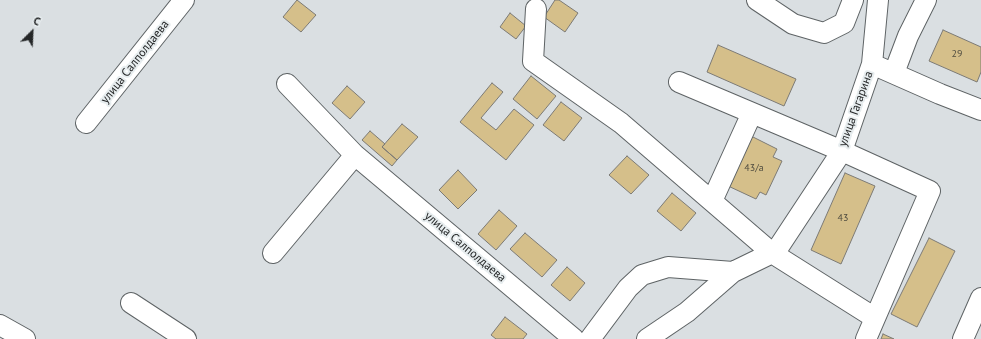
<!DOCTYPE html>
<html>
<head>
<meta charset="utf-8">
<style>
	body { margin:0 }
	#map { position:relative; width:981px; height:339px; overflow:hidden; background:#dadfe2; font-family:"PT Sans",sans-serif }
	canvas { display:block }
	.north { position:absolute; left:12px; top:12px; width:40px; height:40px; -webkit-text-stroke:3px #e7edef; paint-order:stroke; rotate:24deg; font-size:11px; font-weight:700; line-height:16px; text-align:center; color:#252728 }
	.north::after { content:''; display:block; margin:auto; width:14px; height:18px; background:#252728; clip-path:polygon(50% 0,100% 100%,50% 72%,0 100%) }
</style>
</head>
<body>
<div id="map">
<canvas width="981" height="339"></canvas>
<div class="north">С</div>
</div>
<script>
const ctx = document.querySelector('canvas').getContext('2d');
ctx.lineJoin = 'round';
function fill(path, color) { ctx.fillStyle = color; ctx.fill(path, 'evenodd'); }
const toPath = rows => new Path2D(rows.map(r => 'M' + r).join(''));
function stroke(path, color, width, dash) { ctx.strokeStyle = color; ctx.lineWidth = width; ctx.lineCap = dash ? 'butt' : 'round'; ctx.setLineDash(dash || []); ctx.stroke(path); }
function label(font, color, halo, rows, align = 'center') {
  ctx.font = font + ' "PT Sans",sans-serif'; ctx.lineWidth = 4; ctx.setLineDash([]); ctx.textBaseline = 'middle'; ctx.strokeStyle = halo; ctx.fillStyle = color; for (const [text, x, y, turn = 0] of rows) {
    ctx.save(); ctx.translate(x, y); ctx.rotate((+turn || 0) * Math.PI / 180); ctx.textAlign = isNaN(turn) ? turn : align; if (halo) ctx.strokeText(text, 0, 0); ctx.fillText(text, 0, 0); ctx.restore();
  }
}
const building = toPath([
	[297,0,316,15,301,32,283,17,297,0],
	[555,0,559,0,578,13,565,32,544,17,555,0],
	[510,13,526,26,516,39,500,27,510,13],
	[943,30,981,47,981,72,977,82,929,61,943,30],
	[718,45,796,79,784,106,707,72,718,45],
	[531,76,556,96,537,119,513,99,531,76],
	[492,83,503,92,481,118,496,130,514,109,534,125,506,160,460,122,492,83],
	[347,86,365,102,350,119,332,103,347,86],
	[561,102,582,118,564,141,543,125,561,102],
	[402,124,418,137,397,160,382,147,402,124],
	[370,131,385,144,382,147,397,160,392,166,362,140,370,131],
	[749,135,777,149,773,157,782,161,766,195,760,192,756,199,726,185,749,135],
	[627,156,649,175,631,194,609,175,627,156],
	[458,170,477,190,458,209,439,190,458,170],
	[845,173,875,186,841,264,811,250,845,173],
	[672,193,696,213,681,231,657,211,672,193],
	[499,210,517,226,496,250,478,234,499,210],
	[525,233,557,260,542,277,510,249,525,233],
	[929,238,955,251,917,327,891,314,929,238],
	[567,267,585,283,570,301,551,285,567,267],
	[505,317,527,334,523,339,496,339,491,335,505,317],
	[883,334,894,339,881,339,883,334]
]);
const minor = toPath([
	[757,0,793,24,824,33,844,23,853,0],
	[536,9,533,61,621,123,772,253,875,318],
	[872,64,940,94,981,110],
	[894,73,908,36,926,0],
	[679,82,842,151,930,191,866,339],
	[287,84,355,155,574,339],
	[86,123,184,0],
	[712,201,752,113],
	[273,253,355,155],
	[131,303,186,339],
	[0,325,25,339],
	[590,339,628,288,642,275,668,267,733,272],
	[647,339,687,312,733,272,772,253,778,248,842,151,872,64,878,0],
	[963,339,981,298]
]);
const numberNames = [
	["29",957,54],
	["43/a",754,168],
	["43",843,218]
];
const streetNames = [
	["улица Салполдаева",135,62,-52],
	["улица Гагарина",856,109,-70],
	["улица Салполдаева",465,247,40]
];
fill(building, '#d5bf8a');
stroke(building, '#7c7a75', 1);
stroke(minor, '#5e6365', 22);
stroke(minor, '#fff', 20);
label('10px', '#514d40', null, numberNames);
label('12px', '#252728', '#e7edef', streetNames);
</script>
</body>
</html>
